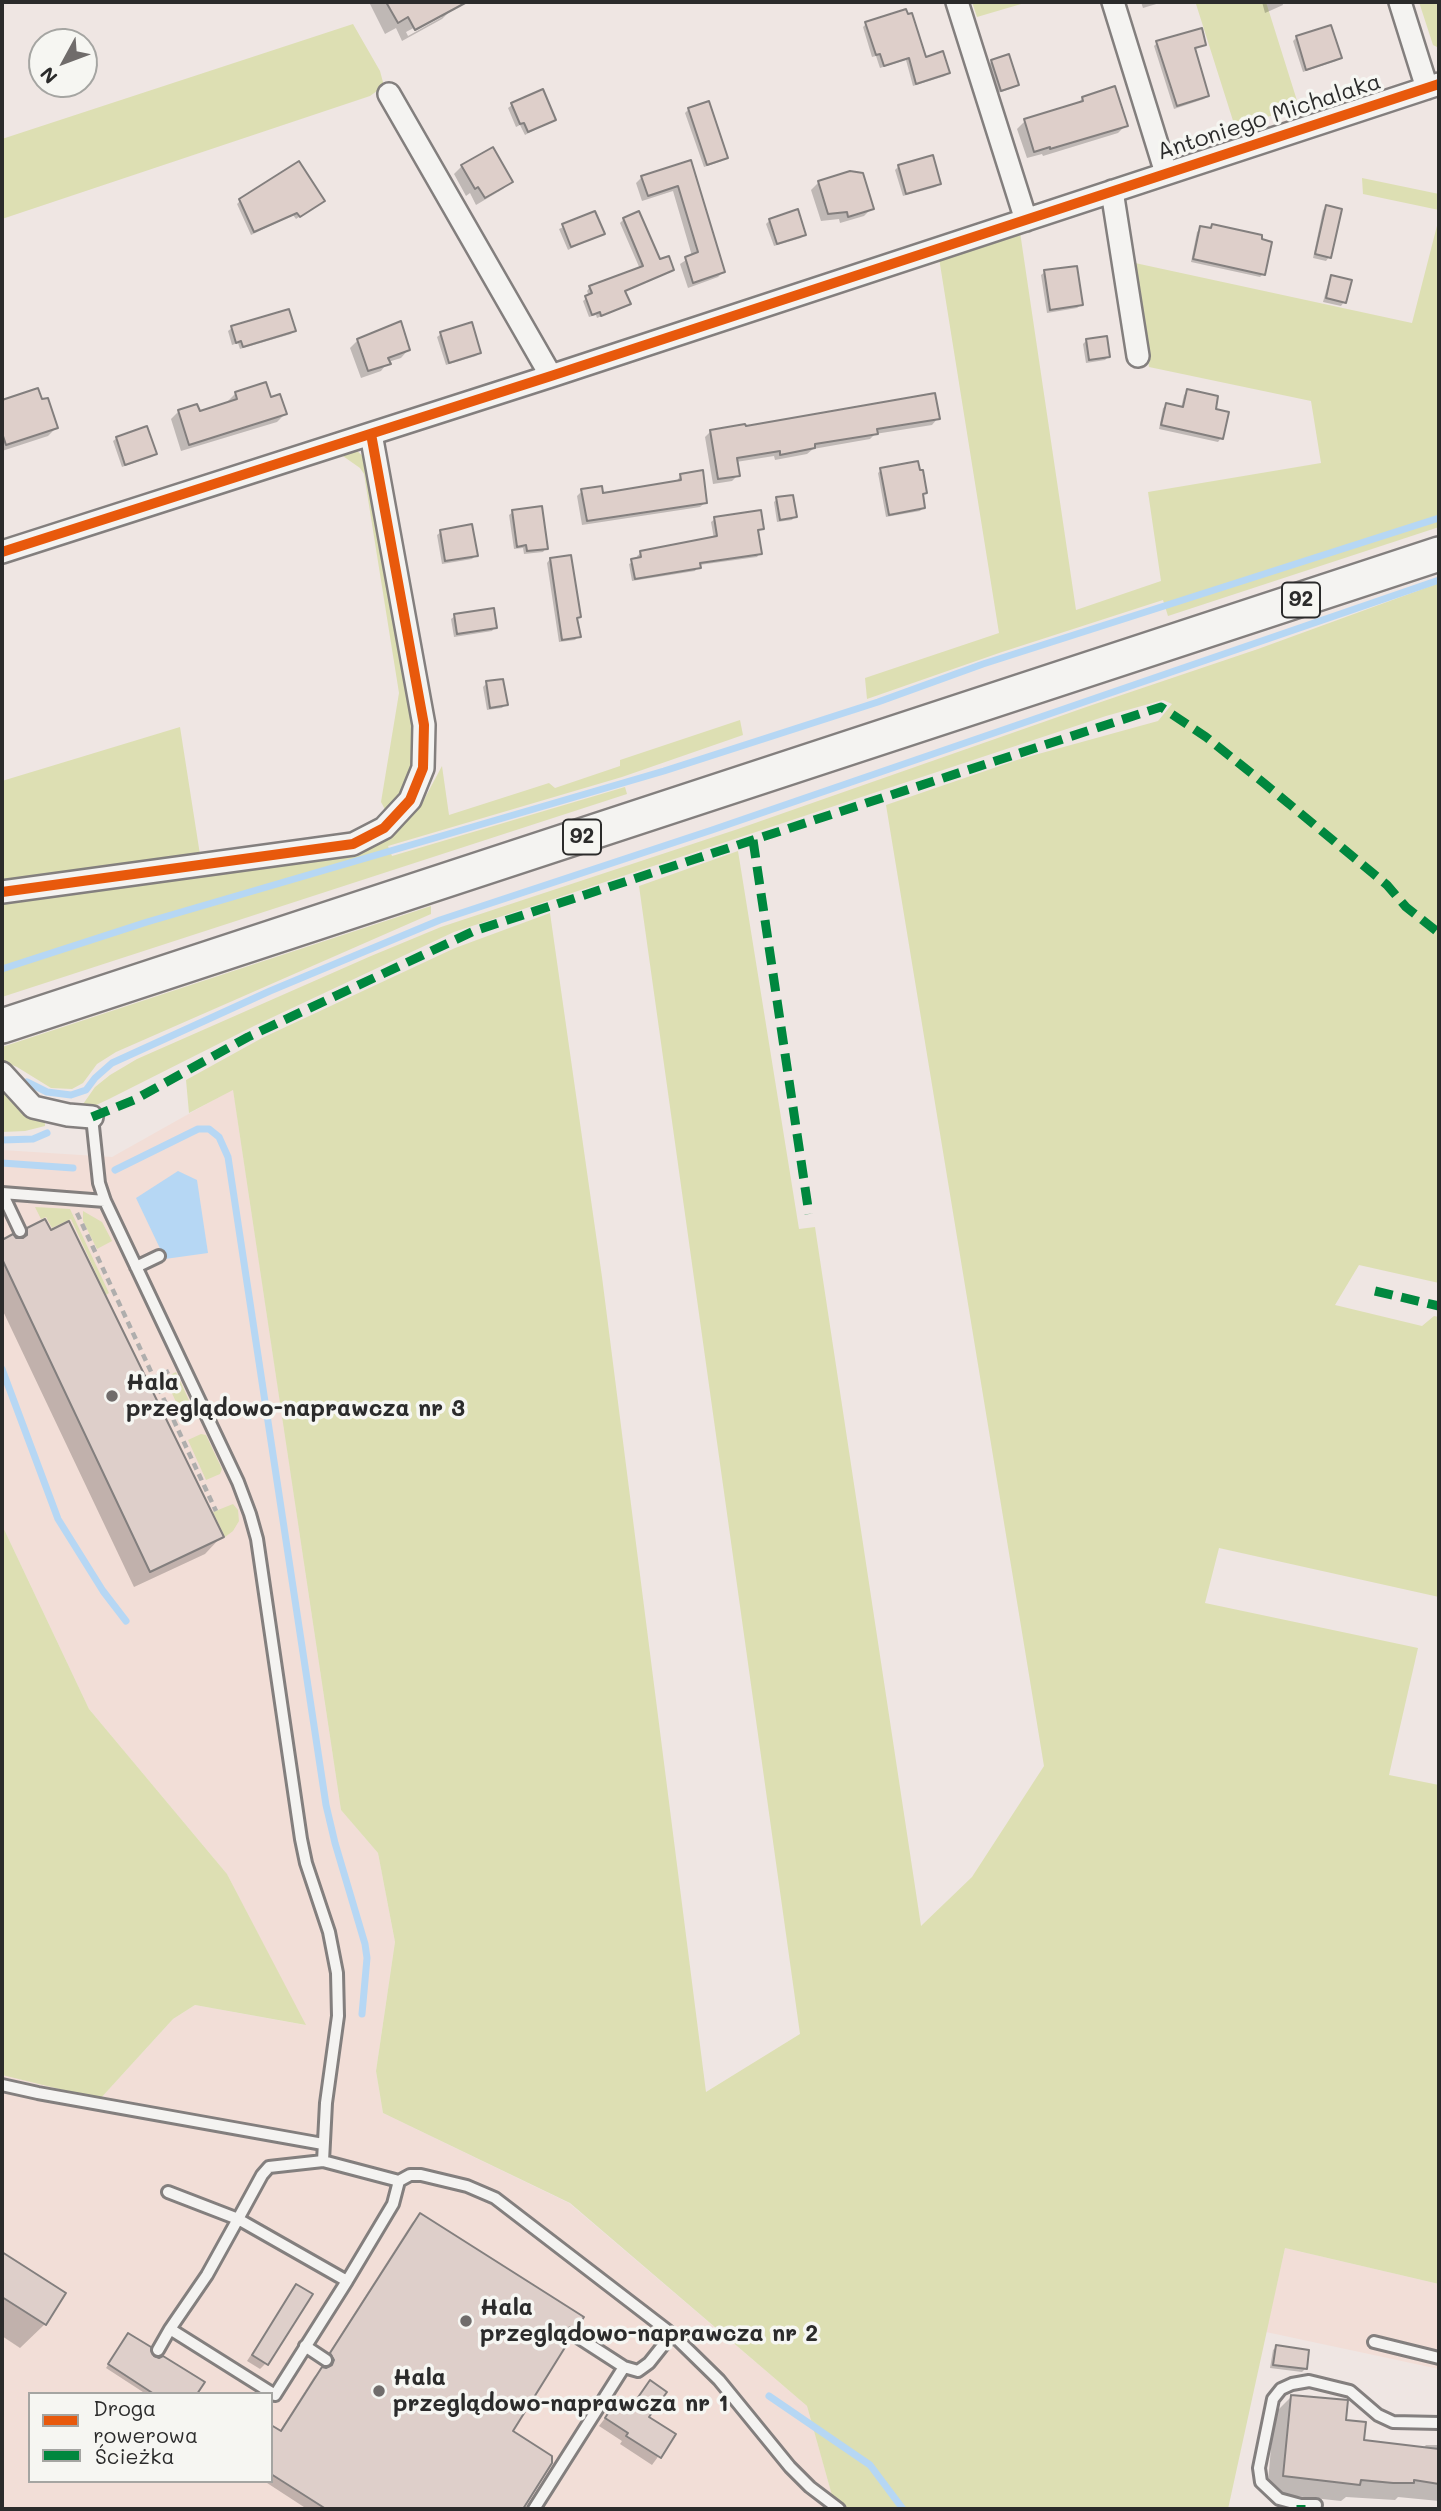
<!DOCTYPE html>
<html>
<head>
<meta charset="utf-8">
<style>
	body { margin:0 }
	#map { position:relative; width:1441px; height:2511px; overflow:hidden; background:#efe6e3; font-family:Mali,sans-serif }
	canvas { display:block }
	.frame { position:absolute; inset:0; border:4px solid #2b2b2b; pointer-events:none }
	.legend { position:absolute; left:28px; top:2392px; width:245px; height:91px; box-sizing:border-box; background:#f6f6f2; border:2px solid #a5a5a2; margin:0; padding:9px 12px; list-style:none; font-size:21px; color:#2b2b2b }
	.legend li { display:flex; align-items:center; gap:14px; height:35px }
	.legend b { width:35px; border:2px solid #a5a5a2 }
	.north { position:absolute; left:28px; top:28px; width:70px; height:70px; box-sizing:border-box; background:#f6f6f2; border:2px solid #a5a5a2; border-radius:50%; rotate:229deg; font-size:19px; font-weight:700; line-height:28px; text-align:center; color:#2b2b2b }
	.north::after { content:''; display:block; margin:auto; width:24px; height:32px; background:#706c6b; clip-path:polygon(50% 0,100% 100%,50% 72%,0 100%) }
</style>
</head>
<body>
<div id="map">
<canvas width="1441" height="2511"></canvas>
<div class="frame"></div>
<ul class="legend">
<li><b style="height:9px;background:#e8590c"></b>Droga rowerowa</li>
<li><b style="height:9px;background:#00873e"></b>Ścieżka</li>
</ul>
<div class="north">N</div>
</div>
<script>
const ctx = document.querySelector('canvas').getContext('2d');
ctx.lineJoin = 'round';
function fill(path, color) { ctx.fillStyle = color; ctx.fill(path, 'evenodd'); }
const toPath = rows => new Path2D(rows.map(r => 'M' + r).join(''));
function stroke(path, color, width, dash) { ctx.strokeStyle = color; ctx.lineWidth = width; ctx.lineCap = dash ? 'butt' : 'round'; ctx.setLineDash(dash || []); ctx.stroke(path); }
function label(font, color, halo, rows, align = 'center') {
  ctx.font = font + ' Mali,sans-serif'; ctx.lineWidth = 7; ctx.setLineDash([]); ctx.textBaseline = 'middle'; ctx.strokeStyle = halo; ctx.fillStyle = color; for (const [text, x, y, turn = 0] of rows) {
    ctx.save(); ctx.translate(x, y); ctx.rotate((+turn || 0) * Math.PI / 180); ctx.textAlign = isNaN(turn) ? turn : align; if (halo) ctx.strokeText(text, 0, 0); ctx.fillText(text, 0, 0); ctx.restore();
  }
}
const built = toPath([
	[233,1089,341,1810,378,1853,395,1942,376,2071,383,2113,569,2203,807,2406,836,2509,2,2509,2,2075,100,2099,173,2019,195,2005,305,2025,227,1874,89,1709,2,1525,2,1150,112,1157],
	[30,2394,271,2394,271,2481,30,2481],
	[1285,2248,1439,2284,1439,2369,1266,2332]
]);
const green = toPath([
	[972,2,1028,2,977,17],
	[1202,2,1266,2,1299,107,1235,127,1196,4],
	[1419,2,1439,2,1439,48,1433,45],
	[353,24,380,71,384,86,370,96,2,219,2,139],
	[1362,178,1439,194,1439,210,1363,194],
	[1439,218,1439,527,1168,616,1163,600,1002,652,867,699,865,678,999,633,939,258,1020,232,1076,610,1161,581,1148,492,1321,463,1311,401,1149,367,1135,263,1412,323],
	[354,448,368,461,414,719,415,755,412,776,389,817,381,802,399,693,364,474,360,468,340,454],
	[1439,583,1439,1283,1359,1265,1335,1305,1422,1326,1434,1316,1439,1317,1439,1597,1219,1548,1205,1603,1418,1648,1389,1775,1439,1785,1439,2284,1285,2248,1228,2509,850,2509,833,2499,807,2406,570,2203,383,2113,376,2071,395,1942,378,1853,341,1810,233,1090,189,1113,186,1080,262,1038,455,948,550,913,602,1277,706,2092,800,2034,639,886,738,851,799,1229,815,1227,921,1926,972,1877,1044,1766,886,805,1020,759,1158,721,1172,704,1163,700,1106,716,454,932,254,1026,109,1099,88,1109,81,1107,95,1087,110,1075,137,1059,371,956,441,927,738,829,1092,705,1258,649],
	[740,720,743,735,622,777,388,846,392,856,625,787,627,794,2,997,2,901,364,850,386,840,420,807,442,766,449,815,549,783,555,788,620,766,620,760],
	[180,727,201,861,2,887,2,781],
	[431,906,431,914,116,1052,97,1064,83,1083,72,1089,51,1088,17,1067,2,1061,2,1047],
	[2,1088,20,1110,45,1119,45,1126,25,1131,2,1132],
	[35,1207,70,1209,109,1293,106,1295,71,1219,52,1228,46,1217,41,1219],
	[83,1211,102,1222,112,1241,97,1249,83,1221],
	[176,1372,192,1407,192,1410,182,1415,165,1378],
	[201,1434,206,1435,222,1469,220,1474,206,1480,188,1440],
	[233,1504,238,1510,239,1521,233,1531,225,1537,213,1512],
	[2,1525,89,1709,227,1874,306,2025,195,2005,173,2019,100,2099,2,2075]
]);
const water = toPath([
	[178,1171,197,1180,208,1253,165,1259,136,1198]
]);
const shadow = toPath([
	[369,2,451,2,454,7,442,19,402,41,396,28,385,34],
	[442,13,442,17,408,36,406,32],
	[1141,2,1163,2,1143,8],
	[1262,2,1282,2,1283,5,1265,13],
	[866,24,925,59,948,72,945,76,913,86,906,60,880,68,876,56,872,57,863,27],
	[1330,27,1340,58,1336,61,1303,72,1293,41,1296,38],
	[1157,43,1204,44,1193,50,1207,96,1204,99,1174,109,1154,46],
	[992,61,1017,85,1013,88,998,93,988,65],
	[1083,98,1126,125,1118,133,1043,156,1042,154,1027,158,1017,129,1025,121,1076,105],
	[512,105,554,120,525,135,520,125,516,127,508,108],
	[689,109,726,157,722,161,704,167,685,113],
	[690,162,723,272,718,277,688,288,680,264,692,256,673,191,642,201,636,183,642,177],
	[462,166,511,182,503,189,476,205,470,193,466,196,454,174],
	[899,166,939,183,936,187,903,196,895,170],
	[819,182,872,208,864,216,840,223,839,219,821,221,811,190],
	[240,201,319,204,296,219,293,215,251,235,237,204],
	[1327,207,1329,257,1326,261,1313,258,1323,210],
	[595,213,603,233,568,250,559,229],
	[624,219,659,262,672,270,624,292,629,304,625,307,597,318,596,315,589,317,583,301,589,296,587,291,590,287,640,269,620,223],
	[770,220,804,234,801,238,774,246,766,224],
	[1213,225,1263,274,1260,277,1191,262,1197,232,1201,228,1208,230],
	[1045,272,1081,305,1077,308,1047,313,1041,275],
	[1332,277,1344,302,1341,306,1323,302,1329,280],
	[232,328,294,330,291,334,240,349,238,343,232,345,228,331],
	[441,334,479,353,476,356,446,365,437,337],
	[358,340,408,350,401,358,388,362,381,371,361,378,350,348],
	[1087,340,1108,357,1105,360,1086,363,1083,344],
	[37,390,56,428,48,436,2,451,2,402],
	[1188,391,1214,410,1221,438,1218,442,1159,429,1163,408,1167,405,1181,408,1184,395],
	[236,393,270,400,285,414,277,422,181,451,171,419,179,411,198,413,229,404,228,401],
	[938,418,932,425,875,434,870,439,813,449,807,454,775,460,774,456,736,462,738,475,732,481,713,484,705,437,711,431],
	[117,438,155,454,152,457,122,467,113,441],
	[881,470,925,493,922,496,924,507,920,511,886,517,878,473],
	[681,475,706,502,700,507,582,525,577,496,582,491,602,495,676,482],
	[777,499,795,516,792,520,777,522,774,502],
	[513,512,546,548,543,552,524,554,523,548,514,549,509,515],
	[715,519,762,528,757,532,760,553,757,557,699,565,695,571,632,581,629,564,638,559,637,556,641,553,714,539,711,522],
	[441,532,476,555,472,559,442,564,437,535],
	[550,559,579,617,576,620,579,636,575,640,559,642,547,563],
	[455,616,495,627,492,631,454,637,451,619],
	[487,683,506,704,502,708,487,710,483,687],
	[28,1229,221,1537,205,1554,134,1587,2,1309,2,1242,12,1236,18,1240],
	[420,2215,576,2326,568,2334,564,2334,510,2431,550,2463,521,2509,307,2509,264,2481,271,2481,271,2427,279,2432,314,2377,322,2369,328,2370,323,2362,412,2223],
	[2,2254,64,2294,45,2324,20,2348,2,2336],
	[296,2286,266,2363,260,2369,247,2361],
	[125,2338,152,2358,195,2394,146,2394,106,2368],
	[1276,2347,1306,2368,1302,2372,1270,2368,1273,2350],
	[650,2382,647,2418,674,2435,652,2465,620,2444,622,2441,599,2426,619,2400,630,2407],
	[1292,2396,1344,2422,1363,2442,1422,2449,1426,2445,1439,2445,1439,2501,1398,2497,1395,2500,1346,2497,1341,2501,1267,2493,1274,2414]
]);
const stream = toPath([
	[2,969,147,922,664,771,878,702,983,664,1439,518],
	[27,1082,47,1092,71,1095,86,1090,95,1078,112,1063,270,991,440,920,712,830,1439,580],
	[2,1140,33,1139,47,1133],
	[2,1163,73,1168],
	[115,1170,198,1129,209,1129,219,1137,228,1157,326,1805,335,1843,365,1944,367,1958,362,2014],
	[2,1369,58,1519,103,1591,126,1621],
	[769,2396,870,2465,903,2509]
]);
const building = toPath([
	[386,2,467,2,415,30,408,17,398,23,386,2],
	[906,9,908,14,912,13,926,57,943,51,950,73,916,84,909,58,884,66,880,54,876,55,865,22,906,9],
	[1331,25,1342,58,1306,70,1296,36,1331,25],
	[1202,28,1206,45,1195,48,1209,96,1177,106,1156,41,1202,28],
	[1009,54,1019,85,1001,91,991,60,1009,54],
	[1115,86,1128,126,1050,149,1050,147,1034,152,1024,119,1083,101,1082,97,1115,86],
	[543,89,556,120,528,132,524,123,520,124,511,103,543,89],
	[709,101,728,158,707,165,688,108,709,101],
	[493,147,513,182,485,198,478,187,475,189,461,165,493,147],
	[933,155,941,184,906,194,898,165,933,155],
	[691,160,725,272,693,283,685,257,698,252,678,186,648,196,641,176,691,160],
	[299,161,325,201,300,217,297,213,254,232,239,199,299,161],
	[850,171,863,173,874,209,848,217,847,212,828,214,818,181,850,171],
	[1326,205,1342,209,1331,258,1315,254,1326,205],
	[798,209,806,235,777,244,769,219,798,209],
	[595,211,605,234,571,247,562,224,595,211],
	[639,211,660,259,669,256,674,270,625,291,631,304,601,316,600,312,592,315,585,296,592,293,589,286,643,266,623,218,639,211],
	[1212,224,1262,235,1262,239,1272,242,1265,275,1193,259,1200,226,1211,228,1212,224],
	[1077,266,1083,305,1050,310,1044,270,1077,266],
	[1331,275,1352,280,1346,303,1326,298,1331,275],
	[289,309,296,331,243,347,241,341,236,343,231,326,289,309],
	[401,321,410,350,388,358,391,364,368,371,357,339,401,321],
	[472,322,481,353,449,363,440,332,472,322],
	[1107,336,1110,357,1089,360,1086,339,1107,336],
	[266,382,271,397,280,394,287,414,189,445,178,410,197,404,200,411,237,399,235,392,266,382],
	[38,388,42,399,48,398,58,428,6,445,2,433,2,400,38,388],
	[1187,389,1218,396,1216,409,1229,412,1223,439,1161,425,1166,403,1183,407,1187,389],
	[935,393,940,419,877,429,878,434,815,444,815,448,780,455,780,451,737,458,740,476,718,479,710,430,745,424,746,426,935,393],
	[147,426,157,454,125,465,116,437,147,426],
	[918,461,920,470,923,470,927,493,923,494,925,508,889,515,880,468,918,461],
	[703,470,707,503,587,521,581,489,602,486,603,493,681,480,680,474,703,470],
	[793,495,797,517,780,520,776,497,793,495],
	[542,506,548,549,527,551,526,545,517,547,512,510,542,506],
	[761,510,764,529,758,530,762,554,700,563,701,568,635,579,631,559,641,557,640,551,717,536,714,517,761,510],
	[472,524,478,556,445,561,440,530,472,524],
	[571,555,581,617,577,618,581,637,562,640,550,558,571,555],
	[494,608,497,628,457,634,454,614,494,608],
	[503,679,508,705,490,708,486,681,503,679],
	[45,1219,51,1230,69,1221,224,1537,150,1572,2,1259,2,1240,13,1234,16,1238,23,1238,27,1235,27,1228,45,1219],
	[420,2213,584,2317,577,2327,570,2327,566,2330,566,2337,569,2341,513,2431,552,2456,552,2463,523,2509,326,2509,271,2474,271,2425,281,2431,322,2367,326,2368,332,2365,334,2360,330,2353,420,2213],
	[2,2252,66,2293,46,2325,2,2297,2,2252],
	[296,2284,313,2294,268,2365,252,2355,296,2284],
	[128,2333,151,2347,154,2356,159,2358,163,2356,205,2382,197,2394,154,2394,108,2364,128,2333],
	[1276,2345,1309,2350,1307,2369,1273,2365,1276,2345],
	[650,2380,667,2392,649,2417,676,2434,661,2458,626,2436,628,2433,605,2418,618,2397,632,2406,650,2380],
	[1291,2395,1348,2400,1346,2420,1366,2422,1364,2440,1439,2449,1439,2484,1414,2480,1414,2483,1393,2483,1361,2480,1360,2485,1283,2476,1291,2395]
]);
const path = toPath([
	[77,1213,216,1511],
	[154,1378,169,1371]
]);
const lane = toPath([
	[92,1117,99,1183,105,1201,238,1482,250,1514,257,1539,301,1839,306,1863,329,1932,337,1973,338,2016,326,2103,323,2161],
	[2,1193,105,1201],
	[2,1193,20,1231],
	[136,1267,159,1256],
	[2,2085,38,2093,323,2144],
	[168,2192,238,2219,347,2281,275,2395,170,2329,207,2275,238,2219,262,2175,269,2167,323,2161,399,2181,410,2175,421,2175,467,2186,495,2198,672,2334,719,2380,790,2467,810,2487,839,2509],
	[347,2281,393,2204,399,2181],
	[573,2334,624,2367,638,2371,649,2363,672,2334],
	[1374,2342,1439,2358],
	[305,2346,326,2360],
	[158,2350,170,2329],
	[1316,2505,1301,2505,1279,2499,1261,2482,1259,2468,1273,2399,1281,2389,1292,2384,1309,2381,1350,2391,1378,2415,1393,2422,1439,2423],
	[534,2509,624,2367]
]);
const street = toPath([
	[957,2,1026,220],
	[1113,2,1166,173],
	[1400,2,1427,88],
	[389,94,551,376],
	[1112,191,1138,356],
	[2,552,551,376,1439,84],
	[2,892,353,844,384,828,410,800,423,768,424,725,371,434],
	[2,1073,33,1107,68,1115,92,1117]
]);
const primary = toPath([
	[2,1026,1439,554]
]);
const quiet = toPath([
	[753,840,809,1214],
	[92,1117,134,1100,248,1037,474,931,1161,707,1206,737,1265,784,1387,885,1406,907,1439,933],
	[1375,1291,1439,1306],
	[1301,2505,1301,2509]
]);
const cycleway = toPath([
	[2,552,551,376,1439,84],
	[2,892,353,844,384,828,410,800,423,768,424,725,371,434]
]);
const markers = [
	[112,1396,7,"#706c6b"],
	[466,2321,7,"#706c6b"],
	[379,2391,7,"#706c6b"]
];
const shields = [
	[1301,600,38],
	[582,837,38]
];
const shieldNames = [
	["92",1301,600],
	["92",582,837]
];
const streetNames = [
	["Antoniego Michalaka",1269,117,-18]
];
const poiNames = [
	["Hala",126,1383],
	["przeglądowo-naprawcza nr 3",126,1409],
	["Hala",480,2308],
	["przeglądowo-naprawcza nr 2",480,2334],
	["Hala",393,2378],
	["przeglądowo-naprawcza nr 1",393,2404]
];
fill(built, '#f2ded7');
fill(green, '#dddfb3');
fill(water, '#b6d7f4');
fill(shadow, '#0003');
stroke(stream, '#b6d7f4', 7);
fill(building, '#decfca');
stroke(building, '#837f7e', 2);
stroke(lane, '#837f7e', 16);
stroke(street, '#837f7e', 26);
stroke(primary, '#837f7e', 38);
stroke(path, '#afaead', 4.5, [7, 5]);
stroke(lane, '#f4f3f1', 10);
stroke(street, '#f4f3f1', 21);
stroke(primary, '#f4f3f1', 33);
stroke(quiet, '#00873e', 9, [18, 9]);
stroke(cycleway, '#e8590c', 10);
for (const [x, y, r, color] of markers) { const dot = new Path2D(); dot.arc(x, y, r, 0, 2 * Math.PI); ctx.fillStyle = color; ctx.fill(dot); stroke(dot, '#f6f6f2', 2.5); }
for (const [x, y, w] of shields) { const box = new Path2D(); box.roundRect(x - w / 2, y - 17.5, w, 35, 5); ctx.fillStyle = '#f6f6f2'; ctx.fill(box); stroke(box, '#2b2b2b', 2); }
label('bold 21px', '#2b2b2b', null, shieldNames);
label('23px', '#2b2b2b', '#f6f6f2', streetNames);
label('bold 23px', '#2b2b2b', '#f6f6f2', poiNames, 'left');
</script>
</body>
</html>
